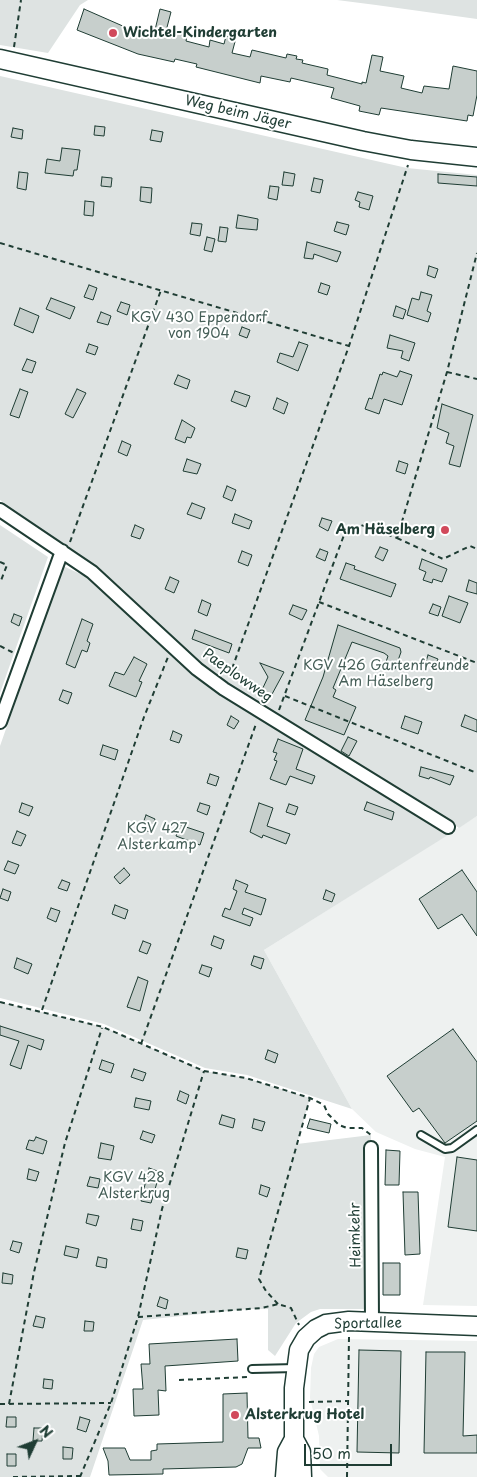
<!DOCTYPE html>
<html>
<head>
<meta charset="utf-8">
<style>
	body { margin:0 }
	#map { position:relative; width:477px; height:1477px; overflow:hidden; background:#fff; font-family:"Playpen Sans",sans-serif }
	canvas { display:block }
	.north { position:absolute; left:10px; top:1417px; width:50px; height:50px; -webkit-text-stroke:4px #fff; paint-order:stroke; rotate:47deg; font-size:14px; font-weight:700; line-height:20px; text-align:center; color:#1f3d34 }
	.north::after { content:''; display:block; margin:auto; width:18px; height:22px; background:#1f3d34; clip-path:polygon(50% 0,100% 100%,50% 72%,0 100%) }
	.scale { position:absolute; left:304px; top:1444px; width:88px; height:22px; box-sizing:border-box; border:2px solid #1f3d34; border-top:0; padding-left:6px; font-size:15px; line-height:18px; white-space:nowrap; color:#1f3d34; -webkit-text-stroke:4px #fff; paint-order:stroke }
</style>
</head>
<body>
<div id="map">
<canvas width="477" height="1477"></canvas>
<div class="north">N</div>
<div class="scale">50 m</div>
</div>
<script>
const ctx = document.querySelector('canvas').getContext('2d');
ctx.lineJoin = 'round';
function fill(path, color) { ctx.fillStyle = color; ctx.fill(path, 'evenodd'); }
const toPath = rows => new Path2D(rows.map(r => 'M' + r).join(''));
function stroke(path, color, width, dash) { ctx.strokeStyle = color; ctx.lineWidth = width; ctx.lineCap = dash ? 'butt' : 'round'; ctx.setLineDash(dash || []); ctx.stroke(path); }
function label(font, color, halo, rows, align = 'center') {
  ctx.font = font + ' "Playpen Sans",sans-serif'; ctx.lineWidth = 4; ctx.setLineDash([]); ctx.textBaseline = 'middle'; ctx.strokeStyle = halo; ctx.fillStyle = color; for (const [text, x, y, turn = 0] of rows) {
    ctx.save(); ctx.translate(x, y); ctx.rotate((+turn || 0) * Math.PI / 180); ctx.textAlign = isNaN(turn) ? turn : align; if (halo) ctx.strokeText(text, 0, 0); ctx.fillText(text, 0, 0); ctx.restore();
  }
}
const built = toPath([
	[477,816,477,1306,423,1305,445,1157,415,1149,376,1132,352,1109,264,950],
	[338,1339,477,1341,477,1477,328,1477,320,1469,319,1436,310,1398,311,1368,314,1354,319,1347]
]);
const green = toPath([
	[0,0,88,0,80,5,48,53,0,45],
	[337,0,477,0,477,19,376,5],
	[0,76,407,168,477,175,477,816,459,828,371,771,230,687,200,664,96,567,0,500],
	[0,525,48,557,0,693],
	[63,566,87,577,195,673,222,693,448,835,264,950,352,1109,247,1075,205,1068,104,1024,0,998,0,746],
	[0,1002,103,1027,204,1071,246,1078,310,1098,297,1144,371,1135,372,1309,320,1309,311,1312,296,1323,275,1356,268,1350,268,1309,249,1309,143,1320,90,1477,0,1477]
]);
const building = toPath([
	[84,9,125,27,123,31,136,36,155,30,160,9,171,12,166,31,187,36,186,41,209,47,210,40,224,44,226,36,236,38,232,53,250,57,252,50,286,58,287,54,297,56,296,59,303,60,302,63,328,69,327,75,362,84,362,82,366,83,372,55,383,57,380,71,404,76,401,88,422,93,424,86,449,89,453,66,477,71,477,95,473,116,468,115,467,121,381,108,379,115,359,111,360,106,331,98,334,88,291,78,290,82,261,76,260,83,196,67,197,64,175,59,174,62,138,54,77,30,84,9],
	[95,126,105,127,104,136,94,135,95,126],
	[13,128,23,130,22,139,11,137,13,128],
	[152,130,163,132,161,142,150,140,152,130],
	[62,148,80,150,77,170,74,170,73,176,45,173,47,159,60,161,62,148],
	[19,172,28,173,26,190,17,188,19,172],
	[284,172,295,174,293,186,282,185,284,172],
	[438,174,477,177,477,186,438,183,438,174],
	[102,177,112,178,111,187,101,186,102,177],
	[314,178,323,180,320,193,311,191,314,178],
	[270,186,279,187,277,200,268,198,270,186],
	[141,187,152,188,151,203,140,201,141,187],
	[358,192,373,196,369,210,359,207,360,202,355,200,358,192],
	[85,201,94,202,93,216,84,215,85,201],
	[238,215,258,219,257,230,236,228,238,215],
	[337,222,349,225,346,235,334,231,337,222],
	[192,223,202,224,200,236,190,234,192,223],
	[220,227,228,228,226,242,218,241,220,227],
	[207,237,215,239,212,252,204,250,207,237],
	[307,242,341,252,337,262,314,254,313,259,304,258,307,242],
	[429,266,438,269,435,278,427,275,429,266],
	[321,283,330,286,327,295,318,292,321,283],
	[89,285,97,288,93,300,84,297,89,285],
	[421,292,432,295,427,311,431,313,428,322,407,315,412,298,419,300,421,292],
	[51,298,75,307,70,319,46,309,51,298],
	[121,302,130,305,127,315,117,311,121,302],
	[396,306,406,310,403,319,393,316,396,306],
	[20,308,39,316,33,333,14,325,20,308],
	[101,312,111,316,108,325,97,322,101,312],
	[242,327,250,330,247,338,239,335,242,327],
	[390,335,415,343,409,361,401,358,403,351,387,348,390,335],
	[299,342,308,345,298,371,277,362,280,353,293,357,299,342],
	[89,344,98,347,95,355,86,352,89,344],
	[27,359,36,362,32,373,22,370,27,359],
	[400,371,412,375,402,405,384,399,379,414,365,409,369,398,372,399,380,374,382,375,383,372,397,377,400,371],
	[178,375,190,380,187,389,174,384,178,375],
	[20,389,28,392,19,418,10,415,20,389],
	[77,389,86,393,73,418,65,414,77,389],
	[235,391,250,396,246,407,231,401,235,391],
	[277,398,288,403,284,414,273,409,277,398],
	[442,404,473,415,460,467,449,464,454,446,446,443,449,433,437,428,442,404],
	[182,420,195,428,191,438,187,437,185,443,175,439,182,420],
	[122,441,131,445,127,456,118,452,122,441],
	[187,459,201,464,197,474,183,471,187,459],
	[399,461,408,464,405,474,396,471,399,461],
	[227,486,236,490,232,501,223,497,227,486],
	[192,503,205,508,201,519,187,514,192,503],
	[235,514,252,521,249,529,232,523,235,514],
	[322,518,332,521,328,531,319,526,322,518],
	[135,525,144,529,140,539,131,536,135,525],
	[380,547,388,550,383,561,375,557,380,547],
	[320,549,328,552,325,561,316,557,320,549],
	[242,551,252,555,248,566,238,562,242,551],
	[422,559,447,569,442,582,433,579,432,583,423,580,426,572,419,569,422,559],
	[346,563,355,566,354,569,396,584,391,597,340,579,346,563],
	[170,577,179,581,174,593,165,589,170,577],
	[469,580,477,583,477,594,466,591,469,580],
	[449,596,468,603,460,623,442,616,449,596],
	[202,600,211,604,207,616,198,612,202,600],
	[433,604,441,607,438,616,429,613,433,604],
	[293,605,307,610,302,620,289,614,293,605],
	[14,614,22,617,19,626,11,622,14,614],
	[82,619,93,624,87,641,90,643,87,652,82,650,75,668,66,664,82,619],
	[338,625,400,648,401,652,395,669,385,665,388,656,384,653,352,642,333,688,336,690,333,697,356,707,344,735,305,720,323,677,338,625],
	[195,630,232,644,229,653,192,639,195,630],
	[428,655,438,659,434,669,425,665,428,655],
	[134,657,147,664,139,681,142,682,136,697,109,686,115,672,124,675,134,657],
	[260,663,284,672,271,696,261,692,268,677,260,663],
	[63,690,72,693,68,704,59,700,63,690],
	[465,715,477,720,477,732,461,726,465,715],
	[231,716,239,721,234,729,227,725,231,716],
	[405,716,422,722,418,734,401,728,405,716],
	[173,731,182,735,179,743,170,740,173,731],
	[348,737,357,741,349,756,341,751,348,737],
	[278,739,303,749,296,769,315,776,312,784,290,776,286,785,270,779,277,761,274,760,277,753,273,752,278,739],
	[103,745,118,750,115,760,100,755,103,745],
	[421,767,454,776,450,785,430,777,429,779,419,776,421,767],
	[210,774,219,777,216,786,207,783,210,774],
	[367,802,394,812,392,820,364,810,367,802],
	[22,803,33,807,29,816,19,812,22,803],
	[200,803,210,806,207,815,197,811,200,803],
	[259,803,273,808,267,826,290,834,286,844,263,835,262,838,250,832,259,803],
	[289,804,298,807,295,815,286,812,289,804],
	[146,815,155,819,150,832,141,829,146,815],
	[180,825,204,833,200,845,176,836,180,825],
	[17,831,26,835,21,846,12,843,17,831],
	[8,861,19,865,15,874,4,870,8,861],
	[124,868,130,875,120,884,114,877,124,868],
	[462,870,477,892,477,936,462,914,438,929,419,899,462,870],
	[62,880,70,883,67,891,58,888,62,880],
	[236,880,248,885,245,892,266,899,261,915,244,908,242,914,253,918,250,926,222,916,225,908,230,910,237,891,233,889,236,880],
	[3,889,11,892,8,901,0,898,3,889],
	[326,890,335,894,332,902,323,899,326,890],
	[115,905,128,910,125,919,112,914,115,905],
	[51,908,60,911,56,922,47,918,51,908],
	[214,936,224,940,221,949,211,945,214,936],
	[143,941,151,944,147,954,139,951,143,941],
	[254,956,264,959,261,969,251,965,254,956],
	[17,958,32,964,28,974,14,968,17,958],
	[202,965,212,968,209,977,199,973,202,965],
	[138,977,148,981,140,1011,127,1007,138,977],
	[0,1026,44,1040,41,1050,28,1045,21,1069,10,1065,19,1041,0,1035,0,1026],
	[453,1029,477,1062,477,1121,445,1143,419,1108,413,1112,387,1076,453,1029],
	[268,1050,278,1054,275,1063,265,1059,268,1050],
	[102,1060,114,1064,111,1073,99,1069,102,1060],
	[134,1069,146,1073,143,1081,131,1077,134,1069],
	[180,1091,189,1095,186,1104,177,1100,180,1091],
	[136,1098,151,1101,149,1110,134,1107,136,1098],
	[222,1115,235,1119,233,1128,219,1124,222,1115],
	[254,1119,265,1122,262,1131,252,1128,254,1119],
	[310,1119,331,1124,329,1133,307,1128,310,1119],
	[143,1131,155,1135,152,1143,140,1139,143,1131],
	[36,1137,47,1141,43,1154,26,1149,29,1140,34,1141,36,1137],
	[101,1143,114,1146,111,1160,98,1158,101,1143],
	[386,1150,400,1151,399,1185,385,1185,386,1150],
	[457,1157,477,1160,477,1231,448,1227,457,1157],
	[149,1168,160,1172,151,1203,141,1201,149,1168],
	[29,1169,39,1172,36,1181,27,1179,29,1169],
	[90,1177,100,1179,98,1188,87,1186,90,1177],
	[261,1185,270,1188,267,1197,259,1194,261,1185],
	[403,1192,418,1192,420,1254,405,1255,403,1192],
	[88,1214,99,1216,96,1226,86,1223,88,1214],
	[133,1219,143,1221,141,1231,131,1229,133,1219],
	[13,1241,22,1243,19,1253,10,1250,13,1241],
	[66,1246,79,1249,77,1258,64,1255,66,1246],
	[238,1248,248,1250,246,1259,236,1257,238,1248],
	[98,1257,107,1259,106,1268,96,1266,98,1257],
	[383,1263,400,1263,400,1295,383,1295,383,1263],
	[3,1273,13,1275,12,1284,2,1283,3,1273],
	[160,1297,168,1300,166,1309,157,1306,160,1297],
	[36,1316,45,1318,43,1328,33,1326,36,1316],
	[85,1321,94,1322,93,1331,84,1331,85,1321],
	[237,1339,238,1361,165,1366,166,1391,158,1390,159,1415,134,1416,133,1389,143,1389,141,1364,150,1364,149,1344,237,1339],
	[359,1350,401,1351,399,1453,357,1452,359,1350],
	[426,1352,465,1352,463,1436,477,1435,477,1453,424,1453,426,1352],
	[44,1379,53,1380,52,1389,43,1388,44,1379],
	[247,1393,248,1438,259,1438,261,1448,248,1448,242,1464,236,1467,163,1469,163,1474,109,1475,108,1461,103,1448,125,1448,130,1460,151,1460,151,1451,157,1450,157,1444,223,1442,223,1394,247,1393],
	[7,1417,16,1417,16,1427,6,1427,7,1417],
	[80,1417,90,1420,86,1432,77,1429,80,1417],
	[34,1428,43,1428,42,1441,33,1441,34,1428],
	[63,1447,73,1448,72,1459,63,1459,63,1447],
	[7,1454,16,1454,16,1466,7,1466,7,1454]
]);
const path = toPath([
	[14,47,21,0],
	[0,243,349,346],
	[447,372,477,379],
	[397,538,443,559,470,546,477,549],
	[70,542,161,290],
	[0,562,7,565,0,583],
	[319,602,477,663],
	[0,646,14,653],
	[229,677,349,346,408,165],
	[285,696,477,773],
	[279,710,344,535,354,528,361,525,397,538,447,372,477,253],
	[0,1002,103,1027,204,1071,246,1078,310,1098,324,1105,328,1114,339,1125,347,1128,362,1128,371,1135],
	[42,1010,144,717,168,657],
	[141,1044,256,724],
	[278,1304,266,1291,259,1279,310,1098],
	[138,1317,262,1308,278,1304,291,1308,299,1325],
	[179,1380,249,1377],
	[309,1402,347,1401],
	[0,1404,111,1403],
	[9,1404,34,1272,65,1143,102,1028],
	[13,1477,80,1476],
	[80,1477,111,1403,138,1317,162,1209,204,1071],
	[347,1477,349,1336]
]);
const lane = toPath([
	[421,1135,445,1149,452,1148,477,1130],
	[252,1369,296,1368]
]);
const street = toPath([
	[0,510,92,572,197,669,224,689,448,827],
	[0,722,62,551],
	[371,1148,372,1322]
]);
const secondary = toPath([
	[0,59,363,141,411,150,477,157],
	[294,1439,301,1452,302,1477],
	[285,1477,287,1452,294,1439,294,1388,299,1350,306,1338,316,1329,326,1324,349,1321,477,1326]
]);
const markers = [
	[113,33,5,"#d1495b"],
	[445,530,5,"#d1495b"],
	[235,1415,5,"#d1495b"]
];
const poiNames = [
	["Wichtel-Kindergarten",123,33],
	["Am Häselberg",435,530,"right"],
	["Alsterkrug Hotel",245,1415]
];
const streetNames = [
	["Weg beim Jäger",238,113,13],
	["Paeplowweg",237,676,35],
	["Heimkehr",356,1235,-91],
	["Sportallee",368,1324,-1]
];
const parkNames = [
	["KGV 430 Eppendorf",199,318],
	["von 1904",199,334],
	["KGV 426 Gartenfreunde",386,666],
	["Am Häselberg",386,682],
	["KGV 427",157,829],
	["Alsterkamp",157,845],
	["KGV 428",134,1178],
	["Alsterkrug",134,1194]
];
fill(built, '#eef1f0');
fill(green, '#dee3e2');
fill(building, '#c7cfcc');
stroke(building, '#1f3d34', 1);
stroke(lane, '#1f3d34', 10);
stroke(street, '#1f3d34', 16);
stroke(secondary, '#1f3d34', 21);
stroke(path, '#1f3d34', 2, [5, 4]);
stroke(lane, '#fff', 6);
stroke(street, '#fff', 12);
stroke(secondary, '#fff', 18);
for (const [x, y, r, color] of markers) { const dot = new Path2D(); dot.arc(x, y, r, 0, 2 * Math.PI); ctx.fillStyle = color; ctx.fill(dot); stroke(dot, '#fff', 2); }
label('bold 14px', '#1f3d34', '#fff', poiNames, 'left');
label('14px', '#1f3d34', '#fff', streetNames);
label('14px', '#455e57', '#fff', parkNames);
</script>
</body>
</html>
